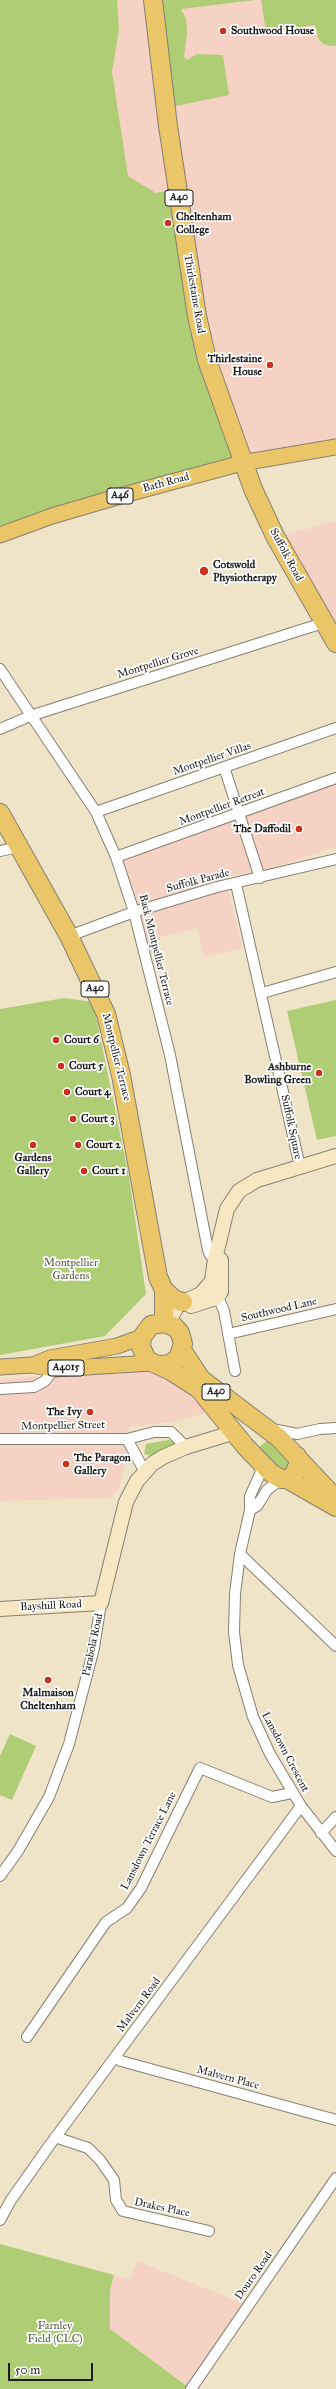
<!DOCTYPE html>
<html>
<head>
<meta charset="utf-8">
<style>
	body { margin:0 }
	#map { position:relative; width:336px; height:2389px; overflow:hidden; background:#efe4c8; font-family:"IM FELL Great Primer",serif }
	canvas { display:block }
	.scale { position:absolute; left:8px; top:2363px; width:85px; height:18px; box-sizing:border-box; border:2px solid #1c1c1c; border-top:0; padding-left:5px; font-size:12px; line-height:14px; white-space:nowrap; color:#1c1c1c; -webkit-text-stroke:3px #fff; paint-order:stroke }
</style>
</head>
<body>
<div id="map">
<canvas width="336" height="2389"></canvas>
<div class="scale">50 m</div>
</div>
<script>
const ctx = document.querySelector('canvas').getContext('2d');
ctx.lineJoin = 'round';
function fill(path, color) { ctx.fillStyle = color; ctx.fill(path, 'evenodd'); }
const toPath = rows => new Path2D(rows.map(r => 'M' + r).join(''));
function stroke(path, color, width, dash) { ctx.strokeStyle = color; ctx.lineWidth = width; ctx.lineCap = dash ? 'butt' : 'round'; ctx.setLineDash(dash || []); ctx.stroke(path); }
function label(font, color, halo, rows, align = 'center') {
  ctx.font = font + ' "IM FELL Great Primer",serif'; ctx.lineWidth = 3.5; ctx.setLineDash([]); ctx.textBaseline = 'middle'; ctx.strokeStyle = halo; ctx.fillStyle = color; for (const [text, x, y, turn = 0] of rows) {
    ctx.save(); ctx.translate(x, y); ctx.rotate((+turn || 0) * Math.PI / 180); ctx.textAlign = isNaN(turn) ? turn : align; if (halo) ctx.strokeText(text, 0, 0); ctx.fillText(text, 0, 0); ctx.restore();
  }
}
const built = toPath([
	[0,0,336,0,336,447,242,463],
	[336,521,336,624,284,535],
	[336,780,336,847,269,869,225,877,243,948,204,957,197,928,145,941,120,858],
	[147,1369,195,1391,208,1412,173,1422,129,1427,125,1462,120,1487,110,1498,0,1501,0,1379],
	[137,2261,248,2305,191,2388,110,2329,110,2290,114,2275,130,2280]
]);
const green = toPath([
	[0,0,117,0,119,30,112,72,128,176,156,193,178,188,188,259,242,463,0,529],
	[153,0,255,0,181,9,186,19,187,32,184,57,187,60,197,54,223,55,229,95,166,108],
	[261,0,336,0,336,46,325,45,319,40,315,25,266,32],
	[64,998,93,1002,129,1177,146,1294,105,1336,0,1355,0,1009],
	[336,1000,336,1136,317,1140,287,1011],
	[168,1440,174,1441,174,1444,155,1457,144,1454,146,1444],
	[268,1440,294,1464,283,1474,261,1451,260,1446],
	[10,1734,36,1746,12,1800,0,1795,0,1756],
	[0,2244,114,2275,110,2290,110,2329,191,2389,0,2389]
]);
const street = toPath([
	[0,669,96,812,116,857,134,912,170,1055,208,1250,210,1255,219,1260],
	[0,729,30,716,323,623],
	[224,767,260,878],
	[96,812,336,728],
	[0,851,18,847],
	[116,857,336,778],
	[236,884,300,1167],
	[69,936,134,912,217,887,336,859],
	[262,993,336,972],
	[216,1292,224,1311,235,1371],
	[228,1334,336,1309],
	[0,1389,34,1387,45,1381,54,1369],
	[272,1429,297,1434,320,1429,336,1428],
	[0,1439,127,1439,154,1432,171,1432,186,1447],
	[127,1439,145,1472],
	[258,1462,261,1472,250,1496,250,1510,240,1554,235,1594,234,1632,238,1665,253,1717,270,1754,301,1806,336,1851],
	[250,1510,257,1506,267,1490,281,1479],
	[240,1554,336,1646],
	[321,1833,336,1817],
	[0,1876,18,1851,49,1797,69,1744,94,1648,101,1603],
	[27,2037,106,1922,127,1908,141,1888,200,1768,272,1797,292,1793],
	[115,2057,121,2061,336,2120],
	[55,2137,88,2148,100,2160,114,2180,116,2200,123,2211,209,2231],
	[0,2220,11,2200,49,2146,301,1806],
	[191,2389,336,2178]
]);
const secondary = toPath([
	[191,1306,216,1298,221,1292,221,1260],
	[168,1324,177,1306,183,1302,201,1294,212,1281,215,1259,227,1209,239,1191,257,1180,336,1156],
	[0,1609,101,1603,126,1502,137,1481,152,1464,163,1457,186,1447,235,1432]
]);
const primary = toPath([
	[0,535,52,516,127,494,242,463,336,447],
	[33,1365,50,1358,117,1346,142,1337],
	[0,1367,32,1365,54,1369,152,1363]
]);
const highway = toPath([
	[153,0,168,126,197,316,207,360,253,489,275,536,336,643],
	[0,813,69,936,106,1014,121,1075,158,1277,164,1290,164,1323],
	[164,1290,175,1300,183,1302],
	[182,1350,201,1379,279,1438,336,1499],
	[161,1365,170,1364,178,1358,183,1344,180,1333,175,1327,164,1323,151,1325,142,1337,141,1347,147,1360,171,1371,199,1389,245,1446,271,1473,281,1479,287,1479,294,1475,299,1462,297,1456],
	[287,1479,336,1507]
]);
const markers = [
	[223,31,4,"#c8321e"],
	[168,223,4,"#c8321e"],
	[270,365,4,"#c8321e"],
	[204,571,5,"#c8321e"],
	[299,829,4,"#c8321e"],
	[56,1040,4,"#c8321e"],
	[61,1066,4,"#c8321e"],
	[319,1073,4,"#c8321e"],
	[67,1092,4,"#c8321e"],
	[73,1119,4,"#c8321e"],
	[33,1145,4,"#c8321e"],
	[78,1145,4,"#c8321e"],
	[84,1171,4,"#c8321e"],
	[90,1412,4,"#c8321e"],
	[66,1464,4,"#c8321e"],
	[48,1680,4,"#c8321e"]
];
const shields = [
	[179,198,28],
	[120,496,26],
	[95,989,28],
	[66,1368,36],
	[216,1392,28]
];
const shieldNames = [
	["A40",179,198],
	["A46",120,496],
	["A40",95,989],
	["A4015",66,1368],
	["A40",216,1392]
];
const poiNames = [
	["Southwood House",231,31],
	["Cheltenham",176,217],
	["College",176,230],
	["Thirlestaine",262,359,"right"],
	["House",262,372,"right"],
	["Cotswold",213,565],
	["Physiotherapy",213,578],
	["The Daffodil",291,829,"right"],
	["Court 6",64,1040],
	["Court 5",69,1066],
	["Ashburne",311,1067,"right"],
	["Bowling Green",311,1080,"right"],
	["Court 4",75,1092],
	["Court 3",81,1119],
	["Court 2",86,1145],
	["Gardens",33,1158,"center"],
	["Gallery",33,1171,"center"],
	["Court 1",92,1171],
	["The Ivy",82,1412,"right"],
	["The Paragon",74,1458],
	["Gallery",74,1471],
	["Malmaison",48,1693,"center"],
	["Cheltenham",48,1706,"center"]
];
const streetNames = [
	["Thirlestaine Road",194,294,80],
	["Bath Road",166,483,-15],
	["Suffolk Road",286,555,62],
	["Montpellier Grove",158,663,-17],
	["Montpellier Villas",212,759,-19],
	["Montpellier Retreat",222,807,-20],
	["Suffolk Parade",198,881,-15],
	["Back Montpellier Terrace",156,950,76],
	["Montpellier Terrace",116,1057,76],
	["Suffolk Square",291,1127,78],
	["Southwood Lane",279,1310,-13],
	["Montpellier Street",63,1426,-1],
	["Bayshill Road",51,1606,-3],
	["Parabola Road",93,1645,-78],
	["Lansdown Crescent",285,1752,62],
	["Lansdown Terrace Lane",149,1841,-63],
	["Malvern Road",139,2005,-53],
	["Malvern Place",228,2078,15],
	["Drakes Place",162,2208,12],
	["Douro Road",254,2276,-55]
];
const parkNames = [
	["Montpellier",71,1263],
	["Gardens",71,1276],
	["Farnley",55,2326],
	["Field (CLC)",55,2339]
];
fill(built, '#f6d2c4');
fill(green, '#aecd75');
stroke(street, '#868072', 12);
stroke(secondary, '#868072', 16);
stroke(primary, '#868072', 17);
stroke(highway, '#868072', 20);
stroke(street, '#fff', 10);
stroke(secondary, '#f7e8c3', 14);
stroke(primary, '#eac669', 15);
stroke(highway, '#eac669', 18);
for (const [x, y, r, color] of markers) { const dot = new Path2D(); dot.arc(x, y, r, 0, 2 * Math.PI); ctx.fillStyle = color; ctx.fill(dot); stroke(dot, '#fff', 1.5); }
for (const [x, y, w] of shields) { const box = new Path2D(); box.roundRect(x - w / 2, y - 8, w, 16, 3); ctx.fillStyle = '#fff'; ctx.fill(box); stroke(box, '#1c1c1c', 1); }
label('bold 10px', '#1c1c1c', null, shieldNames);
label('bold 11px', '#1c1c1c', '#fff', poiNames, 'left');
label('11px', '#1c1c1c', '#fff', streetNames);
label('11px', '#4f5a3b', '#fff', parkNames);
</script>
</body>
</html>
